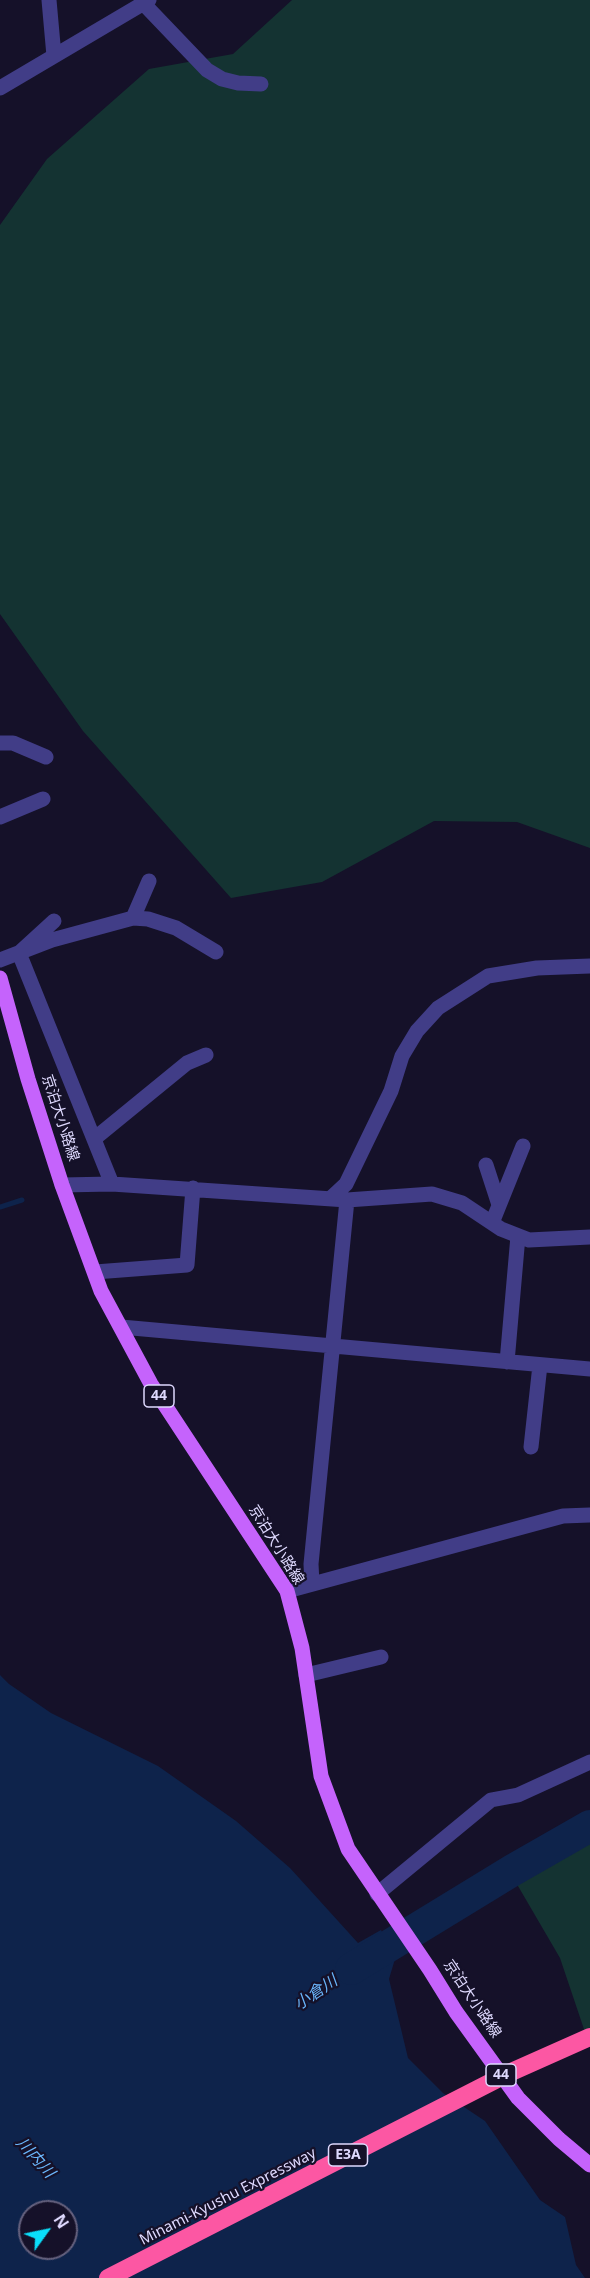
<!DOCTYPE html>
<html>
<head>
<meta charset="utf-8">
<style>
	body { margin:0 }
	#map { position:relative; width:590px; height:2278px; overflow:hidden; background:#151129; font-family:"Noto Sans",sans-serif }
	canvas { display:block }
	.north { position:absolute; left:18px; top:2200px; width:60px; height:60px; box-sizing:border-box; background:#151129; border:2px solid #65617e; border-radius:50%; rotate:57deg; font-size:16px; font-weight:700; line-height:24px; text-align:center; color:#ded9fe }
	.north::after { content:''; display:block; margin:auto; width:21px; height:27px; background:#0adefa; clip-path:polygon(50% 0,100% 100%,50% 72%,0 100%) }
</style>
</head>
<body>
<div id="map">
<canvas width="590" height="2278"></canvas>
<div class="north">N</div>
</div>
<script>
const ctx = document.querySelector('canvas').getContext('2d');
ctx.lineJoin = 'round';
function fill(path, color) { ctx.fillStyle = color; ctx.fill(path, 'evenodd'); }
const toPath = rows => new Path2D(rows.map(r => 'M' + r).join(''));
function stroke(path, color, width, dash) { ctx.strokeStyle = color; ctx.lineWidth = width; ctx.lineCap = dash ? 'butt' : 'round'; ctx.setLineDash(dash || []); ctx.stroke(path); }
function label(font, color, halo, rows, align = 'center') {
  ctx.font = font + ' "Noto Sans","Noto Sans JP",sans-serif'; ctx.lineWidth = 4.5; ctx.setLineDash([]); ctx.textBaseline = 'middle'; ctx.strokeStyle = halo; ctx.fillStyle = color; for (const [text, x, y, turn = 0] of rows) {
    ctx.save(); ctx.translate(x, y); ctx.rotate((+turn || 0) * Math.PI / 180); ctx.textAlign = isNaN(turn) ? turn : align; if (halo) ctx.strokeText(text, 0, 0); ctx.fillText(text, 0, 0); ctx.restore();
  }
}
const green = toPath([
	[292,0,590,0,590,848,517,822,434,821,322,882,231,898,83,731,0,614,0,225,47,159,149,69,233,54],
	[590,1833,590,2047,560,1958,511,1874]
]);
const water = toPath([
	[0,1675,9,1684,51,1713,158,1766,236,1821,290,1868,358,1943,381,1930,395,1959,389,1979,408,2058,443,2093,485,2121,540,2200,565,2217,576,2265,585,2278,0,2278],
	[30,2212,66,2212,66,2248,30,2248]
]);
const stream = toPath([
	[0,1207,22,1200]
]);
const river = toPath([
	[351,1969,513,1870,590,1826]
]);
const minor = toPath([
	[49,0,54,56],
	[143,3,207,70,222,79,238,83,261,84],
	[0,88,149,0],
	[0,743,13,743,46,757],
	[0,817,43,799],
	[133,918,148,919,176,928,216,952],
	[54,921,19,953,112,1184],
	[0,960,52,940,133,918,149,881],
	[94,1139,187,1063,206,1055],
	[486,1165,499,1205],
	[62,1185,112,1184,347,1200,432,1194,462,1203,501,1229,529,1240,590,1237],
	[332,1197,346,1184,391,1091,402,1056,417,1031,438,1008,488,976,537,968,590,966],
	[492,1223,523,1146],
	[95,1272,187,1265,193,1188],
	[121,1327,590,1369],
	[507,1362,518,1236],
	[531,1447,540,1365],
	[312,1583,311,1564,347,1200],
	[287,1591,563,1516,590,1515],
	[306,1675,381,1657],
	[377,1894,491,1800,518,1795,590,1762]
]);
const major = toPath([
	[0,978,28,1079,62,1185,101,1291,151,1384,287,1591,302,1648,321,1776,348,1849,430,1970,456,2012,518,2098,559,2139,590,2165]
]);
const highway = toPath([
	[108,2278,509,2073,590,2037]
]);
const shields = [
	[159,1396,30],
	[501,2075,30],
	[348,2155,39]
];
const shieldNames = [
	["44",159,1396],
	["44",501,2075],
	["E3A",348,2155]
];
const streetNames = [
	["京泊大小路線",60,1118,72],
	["京泊大小路線",276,1545,58],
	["京泊大小路線",472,1999,56],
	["Minami-Kyushu Expressway",228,2197,-27]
];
const waterNames = [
	["小倉川",316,1993,-34],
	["川内川",35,2158,48]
];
fill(green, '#143332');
fill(water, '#0e234b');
stroke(stream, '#0e234b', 5);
stroke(river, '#0e234b', 32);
stroke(minor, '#413d87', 15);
stroke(major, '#c563fc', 15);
stroke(highway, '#fc57a3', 18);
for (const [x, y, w] of shields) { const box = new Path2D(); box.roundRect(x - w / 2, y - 11, w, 22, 4.5); ctx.fillStyle = '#151129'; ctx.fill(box); stroke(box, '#ded9fe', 1.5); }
label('bold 14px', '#ded9fe', null, shieldNames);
label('15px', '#ded9fe', '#151129', streetNames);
label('italic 16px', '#6ab6fc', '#151129', waterNames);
</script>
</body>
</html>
